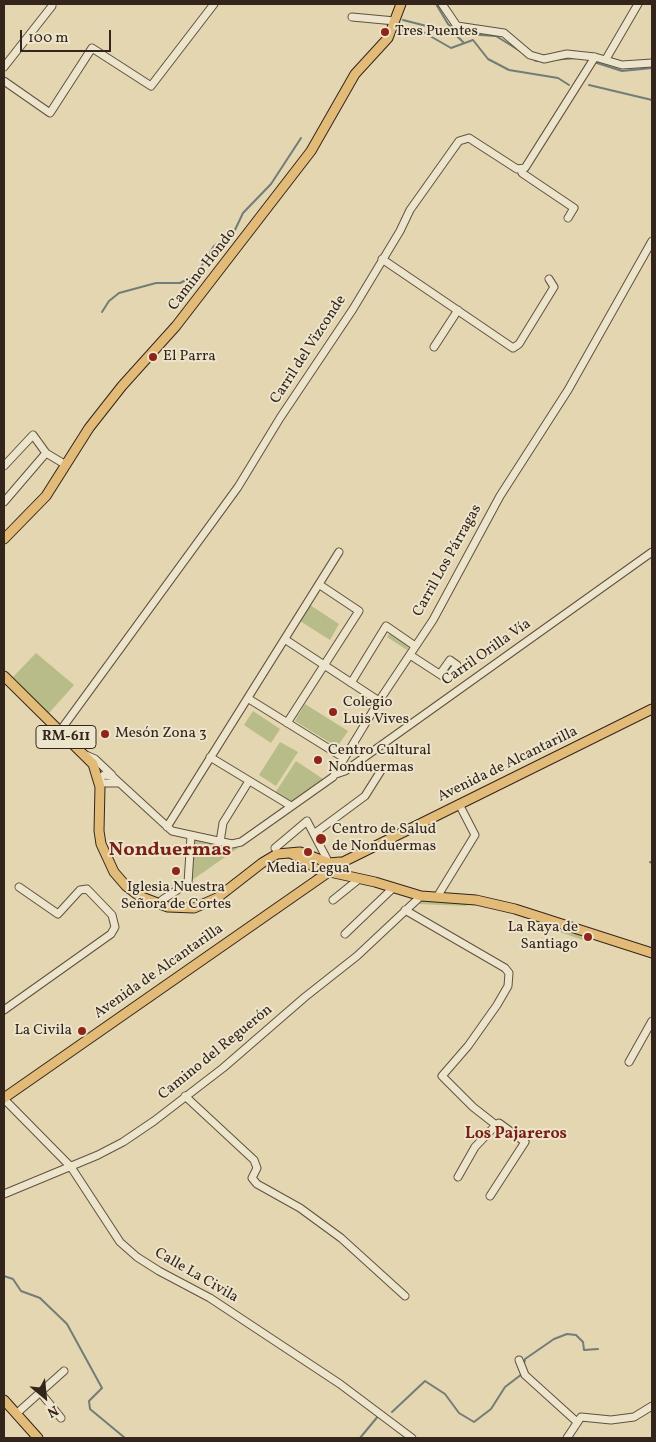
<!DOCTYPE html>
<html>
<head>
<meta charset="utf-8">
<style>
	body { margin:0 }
	#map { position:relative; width:656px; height:1442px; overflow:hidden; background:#e3d6b0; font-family:Vollkorn,serif }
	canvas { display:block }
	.frame { position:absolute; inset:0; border:5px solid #34251c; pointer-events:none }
	.north { position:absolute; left:20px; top:1372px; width:50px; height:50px; -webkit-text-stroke:4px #ede4cc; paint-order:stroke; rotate:152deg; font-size:14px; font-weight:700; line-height:20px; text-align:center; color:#34251c }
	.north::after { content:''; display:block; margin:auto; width:18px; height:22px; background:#34251c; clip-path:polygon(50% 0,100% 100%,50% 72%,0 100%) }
	.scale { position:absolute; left:20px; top:30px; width:91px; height:22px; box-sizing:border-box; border:2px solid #34251c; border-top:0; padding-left:6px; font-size:15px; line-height:18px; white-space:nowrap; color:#34251c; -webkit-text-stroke:4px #ede4cc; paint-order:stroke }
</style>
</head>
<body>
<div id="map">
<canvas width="656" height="1442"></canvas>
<div class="frame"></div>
<div class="north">N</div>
<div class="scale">100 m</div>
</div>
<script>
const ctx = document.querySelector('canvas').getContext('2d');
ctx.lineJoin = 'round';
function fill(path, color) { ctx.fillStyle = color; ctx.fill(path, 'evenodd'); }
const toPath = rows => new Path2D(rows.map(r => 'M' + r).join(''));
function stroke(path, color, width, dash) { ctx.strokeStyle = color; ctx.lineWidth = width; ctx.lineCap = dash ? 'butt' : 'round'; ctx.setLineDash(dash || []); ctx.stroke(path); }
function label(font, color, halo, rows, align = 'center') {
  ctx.font = font + ' Vollkorn,serif'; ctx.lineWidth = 4; ctx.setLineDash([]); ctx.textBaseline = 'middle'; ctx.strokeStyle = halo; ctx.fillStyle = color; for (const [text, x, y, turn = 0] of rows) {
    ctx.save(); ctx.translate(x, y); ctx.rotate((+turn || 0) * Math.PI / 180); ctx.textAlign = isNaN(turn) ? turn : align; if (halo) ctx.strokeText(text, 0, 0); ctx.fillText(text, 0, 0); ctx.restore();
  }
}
const green = toPath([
	[310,605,339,624,330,640,300,621],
	[390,633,410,645,407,650,387,637],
	[36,653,74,685,49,713,13,677],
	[305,704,348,731,337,747,295,721],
	[253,711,280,729,271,743,244,725],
	[280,742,298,752,276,786,259,775],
	[296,761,323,779,290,803,275,793],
	[191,836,211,840,213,845,238,848,188,883],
	[422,900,468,902,467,906,418,904],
	[532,917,588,937,586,941,530,922]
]);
const stream = toPath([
	[436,4,448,24,455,30,465,34,496,36,536,61,577,58],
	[403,20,454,33,463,42],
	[397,30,423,32,451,48,473,40,488,59,509,70,558,78,569,85],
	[594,62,622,71,652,68],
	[589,85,652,100],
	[102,312,109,301,119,293,156,283,180,283,196,275,214,246,234,232,243,213,271,184,301,138],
	[650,862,652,863],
	[4,1276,13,1279,21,1291,40,1298,67,1324,102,1388,89,1401,90,1409,125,1438],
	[524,1364,525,1359,554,1339,567,1334,576,1335,583,1342,584,1350,598,1349],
	[392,1412,425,1381,445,1394,459,1413,474,1422,491,1409,505,1387,522,1374],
	[322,1438,329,1438],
	[360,1438,379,1415]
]);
const minor = toPath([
	[442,4,457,26,504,33,530,55,544,59,567,54,595,57,622,65,652,63],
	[352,17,395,21],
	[606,59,638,4],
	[4,67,52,6],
	[4,81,50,113,92,48,151,86,214,4],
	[521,170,522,173,574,208,568,218],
	[382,259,513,348,519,344,554,287,549,279],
	[434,347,458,310],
	[4,466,33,435,46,453],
	[4,502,46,453,66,465],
	[286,640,379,701],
	[410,655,447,679,457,665,450,660,440,674],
	[351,683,386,626,415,646],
	[249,699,344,758],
	[287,723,359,611,320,585],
	[60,731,238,487,280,418,353,309,400,231,410,210,459,141,469,138,517,169,525,168,595,57],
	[86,755,95,759,112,775],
	[210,757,291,806],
	[336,774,345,771,369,754,652,552],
	[99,779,104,775,112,776,172,831,232,844,241,842,333,777,379,701,433,620,500,496,568,390,652,241],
	[100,783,119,783],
	[167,827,339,552],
	[315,833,365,796,382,769],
	[220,842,223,823,249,781],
	[275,848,307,821,329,863],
	[437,897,475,835,459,804],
	[162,900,188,883,191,836],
	[333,900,359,879],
	[405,910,505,968,509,973,508,986,497,1005,468,1046,442,1076,473,1107,496,1125,499,1123,525,1142,490,1196],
	[345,934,393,888],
	[4,1010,111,934,115,927,112,915,87,889,80,890,58,914,19,887],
	[629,1062,652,1021],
	[185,1096,254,1160,257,1168,252,1178,257,1184,300,1208,341,1238,405,1296],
	[4,1099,71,1167,120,1242,137,1257,159,1271,210,1298,340,1384,412,1438],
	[458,1177,475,1147,496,1125],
	[4,1194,98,1155,123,1142,154,1121,223,1068,305,997,357,956,421,896],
	[519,1360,525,1375,577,1422],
	[40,1392,61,1418],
	[16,1414,64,1371],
	[567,1438,581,1417,611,1420,634,1417,652,1406]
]);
const major = toPath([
	[4,539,46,496,89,428,122,386,176,326,311,151,355,74,388,38,401,4],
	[4,676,93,764,100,787,99,831,101,844,114,872,126,886,139,896,168,907,194,908,217,898,262,863,277,854,300,852,329,863,340,862],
	[292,854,300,857,316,869,375,882,421,896,476,900,515,909,652,953],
	[4,1098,343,862,652,709],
	[4,1400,38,1438]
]);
const markers = [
	[385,32,5,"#8f2418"],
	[153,357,5,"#8f2418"],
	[333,712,5,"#8f2418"],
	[105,734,5,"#8f2418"],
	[318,760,5,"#8f2418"],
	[321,839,6,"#8f2418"],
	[308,852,5,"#8f2418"],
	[176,871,5,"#8f2418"],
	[588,937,5,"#8f2418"],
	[82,1031,5,"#8f2418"]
];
const shields = [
	[66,737,60]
];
const shieldNames = [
	["RM-611",66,737]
];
const poiNames = [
	["Tres Puentes",395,32],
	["El Parra",163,357],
	["Colegio",343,703],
	["Luis Vives",343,720],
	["Mesón Zona 3",115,734],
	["Centro Cultural",328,751],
	["Nonduermas",328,768],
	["Centro de Salud",332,830],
	["de Nonduermas",332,847],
	["Media Legua",308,869,"center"],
	["Iglesia Nuestra",176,888,"center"],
	["Señora de Cortes",176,905,"center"],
	["La Raya de",578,928,"right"],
	["Santiago",578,945,"right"],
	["La Civila",72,1031,"right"]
];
const streetNames = [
	["Camino Hondo",203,270,-52],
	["Carril del Vizconde",309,350,-57],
	["Carril Los Párragas",448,561,-61],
	["Carril Orilla Vía",487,653,-35],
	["Avenida de Alcantarilla",508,765,-26],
	["Avenida de Alcantarilla",159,972,-35],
	["Camino del Reguerón",216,1053,-39],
	["Calle La Civila",196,1276,30]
];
const neighbourhoodNames = [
	["Los Pajareros",516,1135]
];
const districtNames = [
	["Nonduermas",170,851]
];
fill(green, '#b8bc88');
stroke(stream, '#727c79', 2);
stroke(minor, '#605141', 9);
stroke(major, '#34251c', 11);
stroke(minor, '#ede4cc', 7);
stroke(major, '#e2bb78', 9);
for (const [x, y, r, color] of markers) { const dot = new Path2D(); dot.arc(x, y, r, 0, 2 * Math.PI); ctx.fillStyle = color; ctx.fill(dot); stroke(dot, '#ede4cc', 2); }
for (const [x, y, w] of shields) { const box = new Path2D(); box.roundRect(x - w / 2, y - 11.5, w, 23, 4); ctx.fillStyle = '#ede4cc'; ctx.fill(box); stroke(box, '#34251c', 1); }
label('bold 14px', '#34251c', null, shieldNames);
label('15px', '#34251c', '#ede4cc', poiNames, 'left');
label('15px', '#34251c', '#ede4cc', streetNames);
label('bold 16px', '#7a1f14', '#ede4cc', neighbourhoodNames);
label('bold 20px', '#7a1f14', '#ede4cc', districtNames);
</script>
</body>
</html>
